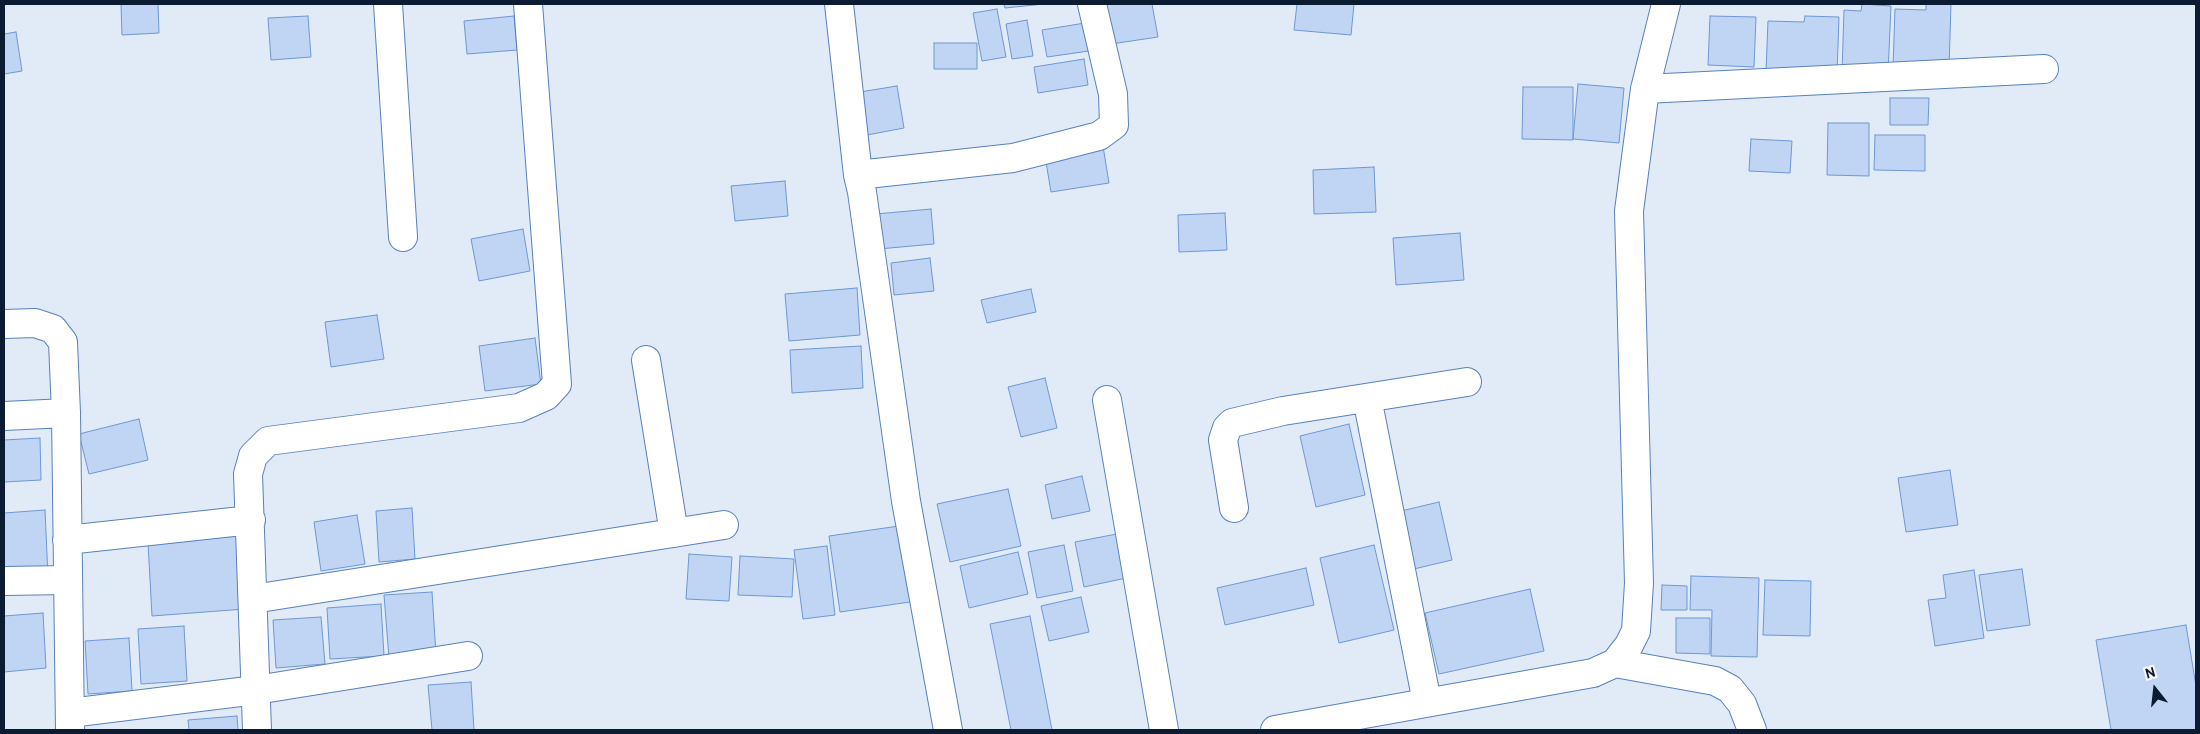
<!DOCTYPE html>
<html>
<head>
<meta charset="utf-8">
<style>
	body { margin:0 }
	#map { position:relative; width:2200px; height:734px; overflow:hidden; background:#e1ebf8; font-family:Overpass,sans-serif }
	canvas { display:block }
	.frame { position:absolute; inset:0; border:5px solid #0a1b32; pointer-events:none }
	.north { position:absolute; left:2130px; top:664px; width:50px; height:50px; -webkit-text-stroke:4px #f7f7f7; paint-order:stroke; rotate:344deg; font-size:14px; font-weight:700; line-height:20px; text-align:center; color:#0a1b32 }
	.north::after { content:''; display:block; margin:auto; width:18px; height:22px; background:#0a1b32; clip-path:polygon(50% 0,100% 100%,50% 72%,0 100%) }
</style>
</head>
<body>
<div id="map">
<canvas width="2200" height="734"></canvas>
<div class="frame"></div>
<div class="north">N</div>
</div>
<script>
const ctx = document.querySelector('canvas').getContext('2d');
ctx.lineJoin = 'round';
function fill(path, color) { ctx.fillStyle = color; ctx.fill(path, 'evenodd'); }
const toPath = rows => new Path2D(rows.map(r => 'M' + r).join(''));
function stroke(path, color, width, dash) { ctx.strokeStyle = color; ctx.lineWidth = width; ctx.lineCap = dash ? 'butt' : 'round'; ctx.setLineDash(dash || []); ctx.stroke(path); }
const building = toPath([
	[121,4,158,4,159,33,122,35,121,4],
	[1004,4,1044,4,1005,8,1004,4],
	[1104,4,1152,4,1158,37,1111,44,1104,4],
	[1297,4,1354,4,1351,35,1294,30,1297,4],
	[1862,4,1891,6,1888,74,1842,72,1844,10,1861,11,1862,4],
	[1926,4,1951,4,1949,69,1893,67,1895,9,1926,10,1926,4],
	[997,9,1006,57,982,61,973,13,997,9],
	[308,16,311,57,271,60,268,18,308,16],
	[514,16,517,50,467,54,464,21,514,16],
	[1710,16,1756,17,1754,67,1708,65,1710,16],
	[1805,16,1839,17,1837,74,1766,72,1768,21,1804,22,1805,16],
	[1027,20,1033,56,1012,59,1006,24,1027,20],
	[1085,23,1089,51,1047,57,1042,30,1085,23],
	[16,32,22,71,4,74,4,34,16,32],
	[934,43,977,43,977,69,934,69,934,43],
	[1084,59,1088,85,1038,93,1034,67,1084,59],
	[1578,84,1624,88,1619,143,1573,139,1578,84],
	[897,86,904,128,862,136,854,93,897,86],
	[1523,87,1573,87,1573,140,1522,139,1523,87],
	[1890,98,1929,98,1928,125,1890,125,1890,98],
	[1828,123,1869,123,1869,176,1827,175,1828,123],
	[1875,135,1925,135,1925,171,1874,170,1875,135],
	[1751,139,1792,141,1790,173,1749,171,1751,139],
	[1103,146,1109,183,1051,192,1045,156,1103,146],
	[1374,167,1376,212,1314,214,1313,170,1374,167],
	[785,181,788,216,735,221,731,186,785,181],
	[931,209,934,244,879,249,876,214,931,209],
	[1225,213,1227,250,1179,252,1178,215,1225,213],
	[523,229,530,271,479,281,471,239,523,229],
	[1460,233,1464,280,1396,285,1393,238,1460,233],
	[930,258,934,291,894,295,891,263,930,258],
	[857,288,860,335,789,341,785,294,857,288],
	[1031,289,1036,312,987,323,981,300,1031,289],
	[377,315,384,359,331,367,325,322,377,315],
	[535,338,541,384,485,391,479,346,535,338],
	[861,346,863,388,792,393,790,350,861,346],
	[1045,378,1057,428,1021,437,1008,387,1045,378],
	[139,419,148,460,89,474,79,434,139,419],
	[1349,424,1365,495,1316,507,1300,436,1349,424],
	[40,438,41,480,4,482,4,440,40,438],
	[1950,470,1958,525,1906,532,1898,478,1950,470],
	[1082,476,1090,511,1052,519,1045,485,1082,476],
	[1008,489,1021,546,950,562,937,504,1008,489],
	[1439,502,1452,560,1414,569,1401,511,1439,502],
	[412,508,415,559,379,562,376,511,412,508],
	[45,510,48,577,4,579,4,513,45,510],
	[357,515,365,564,321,571,314,522,357,515],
	[906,525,917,601,840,612,829,536,906,525],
	[1122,533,1131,577,1084,587,1075,542,1122,533],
	[240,536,245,609,152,616,148,543,240,536],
	[1064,545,1073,591,1037,598,1028,552,1064,545],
	[1374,545,1394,630,1339,643,1320,558,1374,545],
	[827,546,835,615,803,619,794,550,827,546],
	[1018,552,1028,594,969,608,960,566,1018,552],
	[689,554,732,557,729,601,686,599,689,554],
	[740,556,794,559,792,597,738,595,740,556],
	[1306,568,1314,605,1225,625,1217,588,1306,568],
	[2022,569,2030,625,1987,631,1979,575,2022,569],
	[1974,570,1984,638,1935,646,1928,600,1946,598,1943,575,1974,570],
	[1691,576,1759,578,1757,657,1711,656,1712,610,1690,610,1691,576],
	[1765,580,1811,581,1810,636,1763,635,1765,580],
	[1662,585,1687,586,1687,610,1661,610,1662,585],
	[1530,589,1544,651,1439,674,1425,613,1530,589],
	[432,592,436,655,389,658,384,595,432,592],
	[1081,597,1089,632,1049,641,1041,606,1081,597],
	[381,604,384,656,330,659,327,608,381,604],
	[43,613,46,668,4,672,4,616,43,613],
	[1030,616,1052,730,1011,730,990,624,1030,616],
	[321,617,325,664,276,668,273,620,321,617],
	[1676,618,1710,618,1710,654,1676,653,1676,618],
	[2186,625,2196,686,2196,730,2111,730,2096,640,2186,625],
	[184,626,187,681,141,684,138,629,184,626],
	[129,638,132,691,88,694,85,641,129,638],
	[471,682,474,730,432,730,428,685,471,682],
	[237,716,238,730,189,730,188,720,237,716]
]);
const minor = toPath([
	[388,4,403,237],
	[839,4,858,175,862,192,906,501,948,730],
	[1645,89,2044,69],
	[858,175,1013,158,1099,136,1114,125,1113,94,1092,4],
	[4,324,35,323,53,329,63,342,66,413,70,730],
	[646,360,674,533],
	[1367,398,1427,702],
	[1107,400,1164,730],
	[4,416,66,413],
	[1234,508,1223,440,1227,428,1232,423,1283,411,1467,382],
	[67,540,251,520],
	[4,581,68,580],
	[253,599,724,525],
	[1615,663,1715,681,1730,689,1742,704,1752,730],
	[70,713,256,690,468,656],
	[257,730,248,474,253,456,268,441,519,408,546,396,557,384,528,4],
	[1275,730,1593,673,1615,663,1629,645,1636,631,1639,583,1629,211,1645,89,1666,4]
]);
fill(building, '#c0d5f3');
stroke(building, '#6d97d3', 1);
stroke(minor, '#5881bc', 30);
stroke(minor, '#fff', 28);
</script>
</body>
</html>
